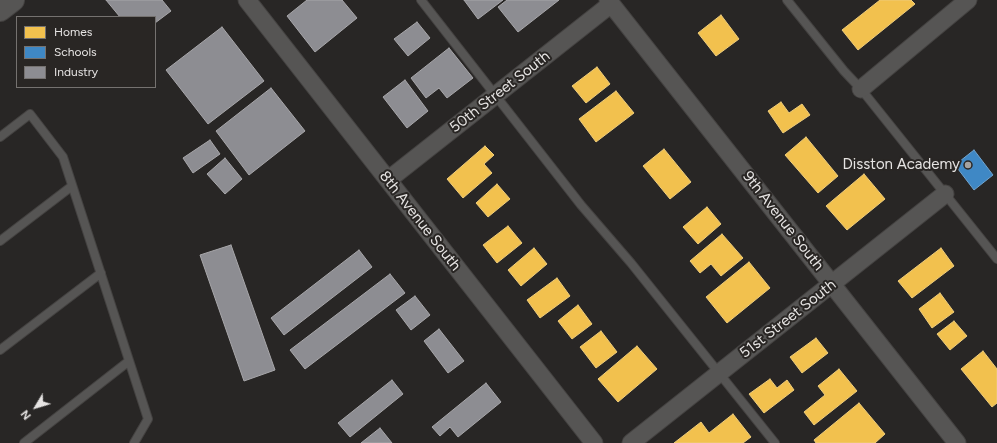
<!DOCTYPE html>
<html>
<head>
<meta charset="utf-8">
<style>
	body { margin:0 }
	#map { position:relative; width:997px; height:443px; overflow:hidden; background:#282625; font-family:Figtree,sans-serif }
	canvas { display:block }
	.legend { position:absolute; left:16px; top:16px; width:140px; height:72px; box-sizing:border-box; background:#292624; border:1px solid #757270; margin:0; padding:5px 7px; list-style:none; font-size:12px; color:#e6e4e3 }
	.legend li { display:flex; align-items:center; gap:8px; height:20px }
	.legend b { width:20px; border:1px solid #757270 }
	.north { position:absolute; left:16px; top:387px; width:40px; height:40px; -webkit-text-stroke:3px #292624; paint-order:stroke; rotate:232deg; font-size:11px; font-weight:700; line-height:16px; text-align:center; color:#e6e4e3 }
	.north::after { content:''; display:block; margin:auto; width:14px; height:18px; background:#e6e4e3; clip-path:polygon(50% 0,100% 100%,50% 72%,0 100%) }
</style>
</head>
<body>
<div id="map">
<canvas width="997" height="443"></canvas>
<ul class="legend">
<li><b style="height:11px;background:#f2c14e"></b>Homes</li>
<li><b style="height:11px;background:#3f88c5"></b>Schools</li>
<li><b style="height:11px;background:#8d8d92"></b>Industry</li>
</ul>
<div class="north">N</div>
</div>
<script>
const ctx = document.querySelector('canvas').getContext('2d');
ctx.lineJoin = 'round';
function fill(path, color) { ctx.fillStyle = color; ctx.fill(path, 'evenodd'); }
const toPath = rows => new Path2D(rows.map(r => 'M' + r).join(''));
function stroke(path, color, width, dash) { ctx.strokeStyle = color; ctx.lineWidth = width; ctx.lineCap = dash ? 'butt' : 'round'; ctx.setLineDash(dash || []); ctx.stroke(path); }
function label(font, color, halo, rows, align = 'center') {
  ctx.font = font + ' Figtree,sans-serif'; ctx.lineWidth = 4; ctx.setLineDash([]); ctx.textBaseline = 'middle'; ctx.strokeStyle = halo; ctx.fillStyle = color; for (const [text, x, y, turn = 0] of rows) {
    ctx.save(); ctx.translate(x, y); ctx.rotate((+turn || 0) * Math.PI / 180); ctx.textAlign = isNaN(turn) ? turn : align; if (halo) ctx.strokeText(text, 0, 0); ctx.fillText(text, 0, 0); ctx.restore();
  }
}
const homes = toPath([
	[880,0,911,0,915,4,858,50,842,30,880,0],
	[721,15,739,39,716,56,698,33,721,15],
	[597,67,610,84,586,103,572,86,597,67],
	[616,91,634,113,596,142,579,119,616,91],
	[781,102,789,113,802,104,810,115,783,133,768,111,781,102],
	[806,137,838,176,818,193,785,155,806,137],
	[485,146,494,155,484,164,492,173,463,198,447,179,485,146],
	[664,149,691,182,670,199,643,166,664,149],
	[864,174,885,199,847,230,826,206,864,174],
	[497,184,510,199,488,217,476,203,497,184],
	[707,207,721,224,698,244,683,227,707,207],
	[508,226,522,243,497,263,483,245,508,226],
	[722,234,743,258,721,276,711,264,700,273,690,261,722,234],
	[534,248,547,264,521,286,508,270,534,248],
	[941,248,954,266,912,298,898,281,941,248],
	[749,262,770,288,727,323,706,297,749,262],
	[557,278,570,296,540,318,527,300,557,278],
	[940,293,954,312,932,328,919,309,940,293],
	[578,305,592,324,572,339,558,321,578,305],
	[954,321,967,336,950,350,937,334,954,321],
	[601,331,617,352,596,368,580,347,601,331],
	[816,338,828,353,802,373,790,357,816,338],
	[637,346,657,369,618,402,598,379,637,346],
	[983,351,997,369,997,403,992,407,961,369,983,351],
	[839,369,857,391,814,425,804,412,825,395,818,386,839,369],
	[770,379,777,388,787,380,794,390,764,413,749,394,770,379],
	[859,403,885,434,875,443,816,443,814,440,859,403],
	[733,414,751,437,743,443,674,443,701,422,709,433,733,414]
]);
const schools = toPath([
	[974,150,993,175,974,190,955,165,974,150]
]);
const industry = toPath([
	[106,0,162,0,171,11,155,23,155,17,120,17,106,0],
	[307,0,342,0,357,18,315,52,287,16,307,0],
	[464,0,503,0,478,19,464,0],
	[507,0,559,0,518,32,498,7,507,0],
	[417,22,430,38,408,56,394,39,417,22],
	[222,27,264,81,208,124,166,70,222,27],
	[449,48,473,78,447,98,439,88,426,98,411,78,449,48],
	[405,80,428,111,407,128,383,97,405,80],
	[271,88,305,131,249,175,216,131,271,88],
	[210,140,220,154,193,173,183,158,210,140],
	[225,158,242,179,225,194,207,174,225,158],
	[231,245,275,370,244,381,200,255,231,245],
	[359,250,372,267,284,335,271,318,359,250],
	[390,274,405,293,305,369,290,350,390,274],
	[415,296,430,315,411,330,396,310,415,296],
	[439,329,464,361,448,373,424,341,439,329],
	[392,380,403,394,350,437,338,423,392,380],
	[486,383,501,402,458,437,450,427,440,436,432,427,486,383],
	[380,428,392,443,361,443,380,428]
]);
const service = toPath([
	[421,0,581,205,631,263,775,443],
	[787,0,844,71,861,89,997,259],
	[0,137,30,114,63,157,148,419,134,443],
	[0,241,72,186],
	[0,350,101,273],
	[24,443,129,361]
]);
const minor = toPath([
	[247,0,594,443],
	[608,0,957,443],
	[861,89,968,0],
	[388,180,611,4],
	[631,443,945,194]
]);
const secondary = toPath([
	[0,10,13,0]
]);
const markers = [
	[968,165,4,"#a4a2a0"]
];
const streetNames = [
	["50th Street South",500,92,-38],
	["8th Avenue South",420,221,52],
	["9th Avenue South",783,221,52],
	["51st Street South",788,319,-38]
];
const poiNames = [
	["Disston Academy",960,165]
];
fill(homes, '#f2c14e');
stroke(homes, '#eecc7b', 1);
fill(schools, '#3f88c5');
stroke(schools, '#71a4ce', 1);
fill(industry, '#8d8d92');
stroke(industry, '#a8a7aa', 1);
stroke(service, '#444241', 10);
stroke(minor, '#444241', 19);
stroke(secondary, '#444241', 24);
stroke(service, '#565554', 8);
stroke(minor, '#565554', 17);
stroke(secondary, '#565554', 22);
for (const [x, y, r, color] of markers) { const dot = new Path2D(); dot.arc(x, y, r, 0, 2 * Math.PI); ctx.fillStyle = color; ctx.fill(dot); stroke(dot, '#292624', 1.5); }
label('15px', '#e6e4e3', '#292624', streetNames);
label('15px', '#e6e4e3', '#292624', poiNames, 'right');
</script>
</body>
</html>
